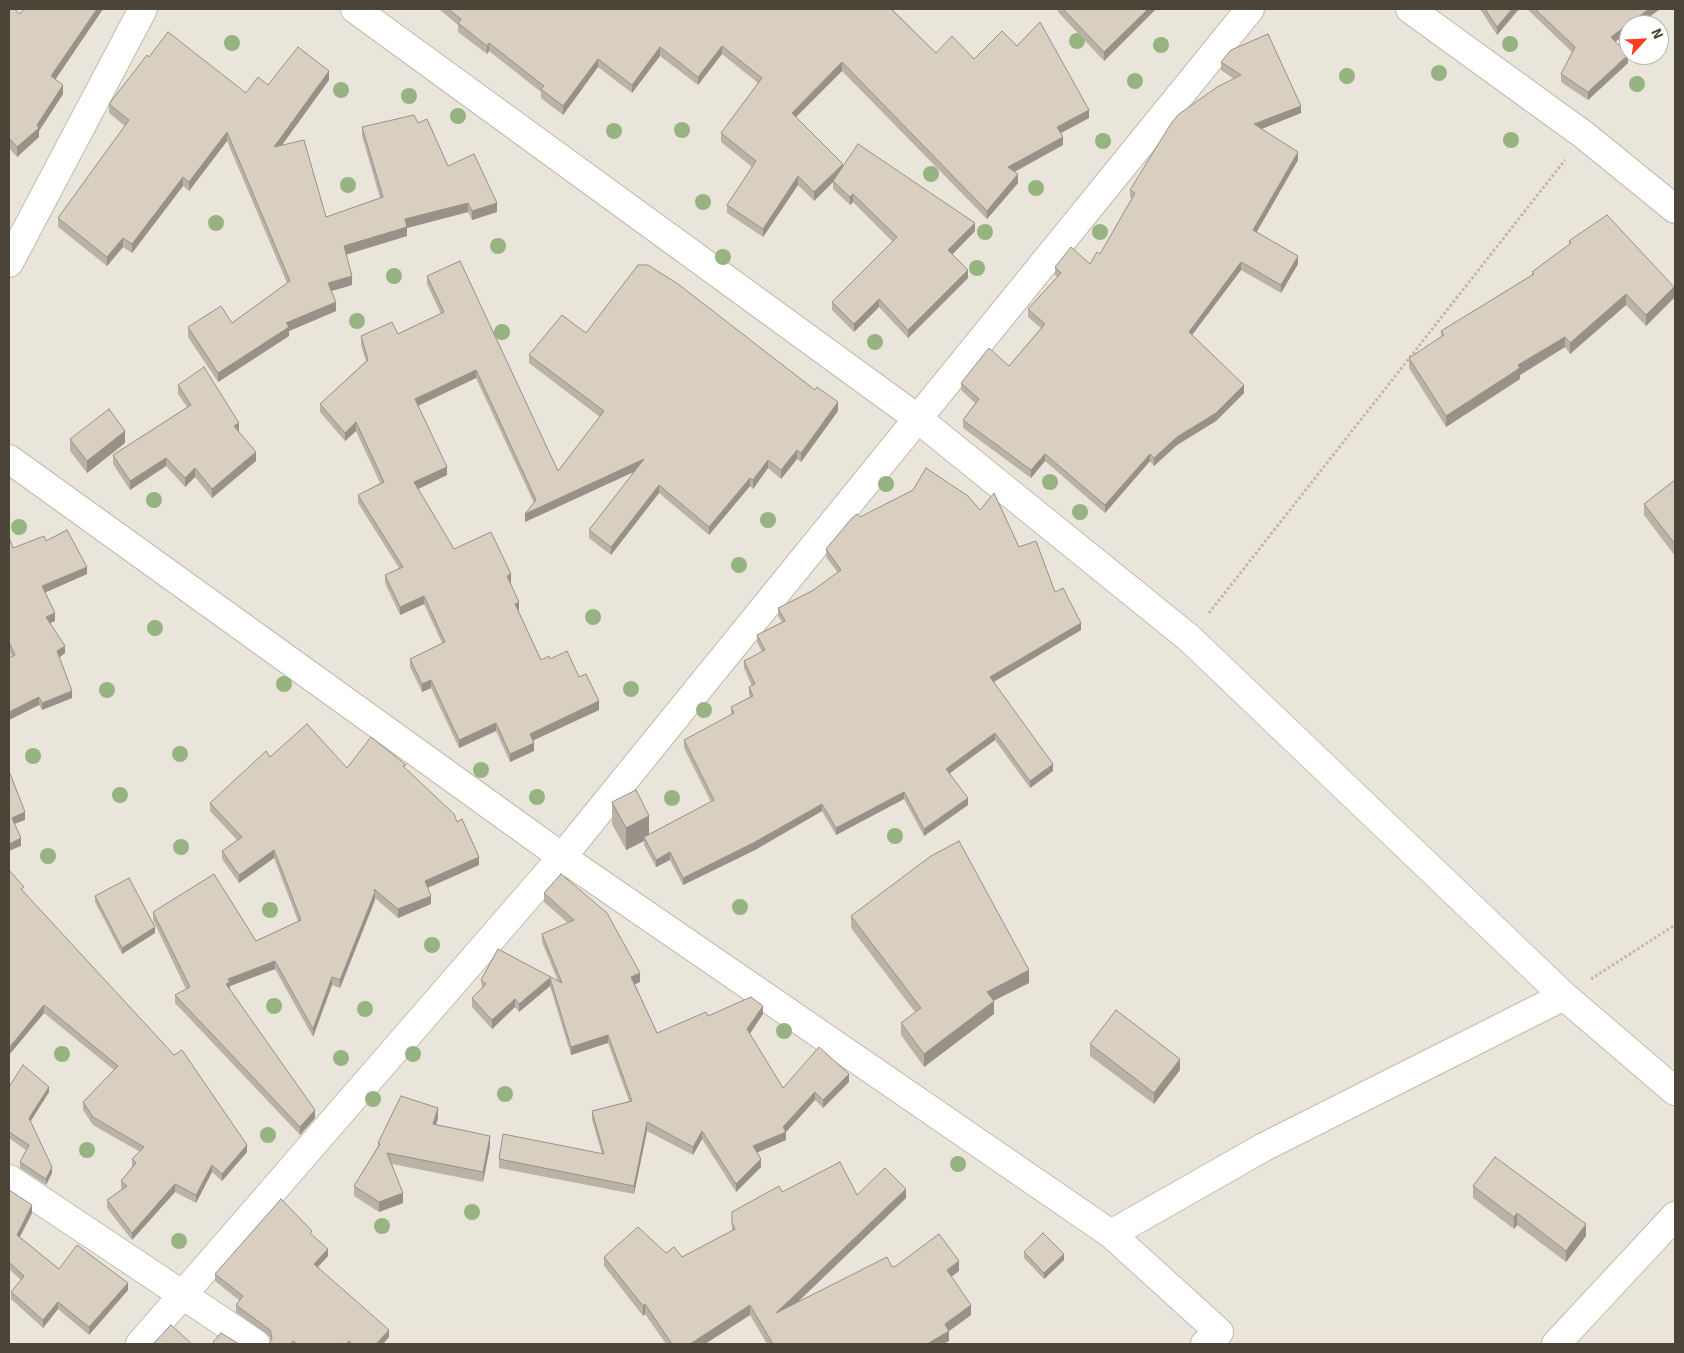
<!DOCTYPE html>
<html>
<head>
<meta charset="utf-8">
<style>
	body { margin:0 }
	#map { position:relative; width:1684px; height:1353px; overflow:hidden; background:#f6f3ec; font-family:Signika,sans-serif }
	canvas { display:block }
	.frame { position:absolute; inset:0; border:10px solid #4b4439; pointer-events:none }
	.north { position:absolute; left:1619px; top:15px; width:50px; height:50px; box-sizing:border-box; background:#fff; border:1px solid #b7b4b0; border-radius:50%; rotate:65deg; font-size:14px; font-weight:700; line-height:20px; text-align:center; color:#4b4439 }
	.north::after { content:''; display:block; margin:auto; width:18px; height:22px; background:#fc3f1d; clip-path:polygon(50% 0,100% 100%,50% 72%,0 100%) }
</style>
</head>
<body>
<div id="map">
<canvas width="1684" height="1353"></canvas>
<div class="frame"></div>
<div class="north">N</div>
</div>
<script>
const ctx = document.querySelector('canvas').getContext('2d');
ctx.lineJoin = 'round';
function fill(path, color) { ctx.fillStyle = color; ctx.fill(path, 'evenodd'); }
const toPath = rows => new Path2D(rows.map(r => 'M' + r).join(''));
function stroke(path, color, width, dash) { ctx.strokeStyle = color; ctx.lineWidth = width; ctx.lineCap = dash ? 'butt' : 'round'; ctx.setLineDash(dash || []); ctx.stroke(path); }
const residential = toPath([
	[9,9,1675,9,1675,1344,9,1344],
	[1629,25,1659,25,1659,55,1629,55]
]);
const path = toPath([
	[1209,613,1565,160],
	[1591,979,1675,925]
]);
const street = toPath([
	[355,9,917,418,1189,638,1564,996,1264,1147,1111,1234],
	[1410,9,1584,135,1675,209],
	[9,263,143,9],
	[9,459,562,857,1111,1234,1219,1332,1205,1344],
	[1564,996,1675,1091],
	[9,1179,256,1344],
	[140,1344,562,857,1250,9],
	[1556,1344,1675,1216]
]);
const trees = [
	[1077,41],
	[232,43],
	[1510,44],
	[1161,45],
	[1439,73],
	[1347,76],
	[1135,81],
	[1637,84],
	[341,90],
	[409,96],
	[458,116],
	[682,130],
	[614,131],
	[1511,140],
	[1103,141],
	[931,174],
	[348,185],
	[1036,188],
	[703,202],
	[216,223],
	[985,232],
	[1100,232],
	[498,246],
	[723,257],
	[977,268],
	[394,276],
	[357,321],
	[502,332],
	[875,342],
	[1050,482],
	[886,484],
	[154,500],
	[1080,512],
	[768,520],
	[19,527],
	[739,565],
	[593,617],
	[155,628],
	[284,684],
	[631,689],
	[107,690],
	[704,710],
	[180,754],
	[33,756],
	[481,770],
	[120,795],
	[537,797],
	[672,798],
	[895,836],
	[181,847],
	[48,856],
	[740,907],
	[270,910],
	[432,945],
	[274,1006],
	[365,1009],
	[784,1031],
	[62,1054],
	[413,1054],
	[341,1058],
	[505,1094],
	[373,1099],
	[268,1135],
	[87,1150],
	[958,1164],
	[472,1212],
	[382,1226],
	[179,1241]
];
const wall = toPath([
	[103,9,55,79,63,94,39,131,39,137,17,157,9,148,9,10,20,14],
	[439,9,892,9,936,53,974,59,1089,118,1061,133,1063,145,1015,172,1018,183,987,219,842,71,796,117,843,167,975,231,952,254,968,278,908,338,879,307,854,332,832,310,832,302,893,242,853,202,850,205,833,189,833,182,814,201,798,185,763,237,727,213,727,205,752,167,721,142,721,133,758,83,722,54,698,85,660,56,632,93,598,67,563,115,541,98,541,92,489,51,487,54,458,32,458,25],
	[1058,9,1156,9,1104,61,1058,12],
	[1480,9,1519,9,1497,35],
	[1527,9,1660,9,1638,25,1629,25,1629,31,1615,42,1628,63,1588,100,1561,82,1561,74,1572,52],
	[149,57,246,93,268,85,329,80,282,145,326,217,380,198,362,136,362,127,418,123,448,166,497,212,472,220,468,212,407,228,407,236,346,255,352,285,331,291,336,311,289,331,289,336,218,382,188,337,188,327,232,323,287,283,227,141,189,191,183,186,132,253,123,247,107,266,58,227,58,218,125,126,109,113,109,104],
	[1221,62,1301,113,1261,129,1298,160,1257,232,1298,264,1281,293,1241,270,1192,335,1244,393,1216,421,1177,445,1154,466,1150,461,1105,513,1045,461,1031,478,963,428,963,420,975,403,961,390,961,383,1009,366,1041,328,1028,317,1028,309,1057,277,1055,275,1055,267,1090,264,1100,254,1132,198,1130,197,1130,190,1234,79,1221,70],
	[1569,241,1674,298,1646,326,1626,305,1570,354,1565,347,1520,375,1520,379,1446,427,1409,368,1409,358,1441,337,1441,331,1532,275,1532,272,1569,245],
	[427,276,558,471,600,417,529,363,529,355,586,333,838,411,801,462,797,459,781,479,768,468,753,489,750,486,709,535,659,493,611,555,589,538,589,530,634,472,525,522,534,503,476,378,418,406,447,475,418,489,454,549,511,582,510,582,519,610,518,610,541,660,550,659,579,677,599,710,533,740,534,751,510,762,496,731,459,748,431,688,422,692,410,667,410,659,442,643,424,604,400,615,385,583,385,575,399,568,358,503,358,495,380,483,356,431,345,441,320,412,320,404,366,361,361,345,361,336,398,334,441,314,427,284],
	[178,385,239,432,256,461,212,498,195,477,185,487,166,466,130,490,113,464,113,455,187,407,178,394],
	[70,439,125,443,87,473,70,451],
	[1675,480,1675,556,1644,515,1644,504],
	[980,510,1019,547,1055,592,1081,630,994,682,1053,771,1030,788,995,740,950,773,968,805,924,836,904,799,836,835,822,811,755,850,683,885,670,860,656,867,644,845,644,841,626,850,612,824,612,802,649,834,711,802,684,748,684,740,731,715,731,707,750,697,749,695,749,687,752,686,744,668,744,661,762,652,757,642,757,635,782,622,778,616,778,608,812,591,838,573,826,557,826,549,860,517],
	[9,537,13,548,46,541,87,574,45,592,55,621,50,623,65,653,59,658,72,698,42,710,39,705,9,720,9,658,12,657,9,650],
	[270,757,347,768,406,769,457,822,479,865,427,888,431,904,398,918,375,898,375,900,340,988,332,985,313,1037,275,969,230,986,230,989,315,1118,300,1135,175,1003,175,995,186,989,153,920,153,912,256,941,298,921,274,858,239,883,222,859,222,851,237,840,210,811,210,803],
	[9,870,24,892,247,1152,222,1181,212,1172,196,1203,175,1192,132,1240,107,1208,107,1200,122,1189,121,1188,121,1181,132,1167,132,1159,140,1152,93,1125,83,1110,83,1102,114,1070,44,1013,9,1055],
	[561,874,640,982,635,984,657,1033,708,1016,763,1014,749,1034,783,1088,849,1082,823,1108,815,1100,786,1132,786,1140,757,1153,761,1167,736,1192,702,1139,693,1155,647,1131,634,1194,499,1168,499,1159,602,1154,592,1120,592,1111,629,1101,608,1043,571,1055,550,986,519,1012,515,1007,492,1029,472,1007,472,998,482,989,481,980,498,949,558,981,542,942,542,934,568,923,544,902,544,893],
	[95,896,155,933,122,954,95,902],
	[851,916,1029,983,993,1001,994,1014,924,1067,901,1035,901,1023,915,1012,851,928],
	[1090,1044,1180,1070,1154,1104,1090,1056],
	[9,1087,49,1092,30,1121,52,1173,46,1185,20,1168,20,1162,26,1150,9,1138],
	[438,1118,436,1125,490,1146,483,1182,392,1164,403,1203,379,1212,354,1196,354,1186,378,1146,378,1143],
	[1473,1186,1586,1236,1566,1262,1517,1225,1514,1229,1473,1198],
	[9,1190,32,1213,20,1237,59,1269,128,1290,89,1335,58,1309,43,1328,11,1299,11,1292,21,1280,9,1269],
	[782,1192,857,1195,906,1198,797,1302,892,1267,959,1271,951,1277,971,1315,949,1331,949,1341,943,1344,767,1344,750,1315,705,1344,666,1344,645,1314,643,1316,604,1266,604,1257,666,1253,682,1257,732,1231,732,1212],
	[312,1235,328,1256,318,1267,389,1337,383,1344,269,1344,271,1341,270,1337,236,1312,236,1305,240,1301,215,1281,215,1274],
	[1024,1252,1064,1260,1044,1279,1024,1258]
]);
const shadedWall = toPath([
	[97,9,103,9,51,86,51,76],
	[1148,9,1156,9,1104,61,1104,52],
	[1512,9,1519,9,1497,35,1497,27],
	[1649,9,1660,9,1638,25,1629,25,1629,31,1611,45,1611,37],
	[489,43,489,51,487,54,487,46],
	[722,46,722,54,698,85,698,77],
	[660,47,660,56,632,93,632,85],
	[1628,55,1628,63,1588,100,1588,92],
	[598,59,598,67,563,115,563,106],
	[842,62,842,71,792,121,792,113],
	[329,71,329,80,274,156,274,147],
	[63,85,63,94,39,131,39,137,17,157,17,147,37,125],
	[1301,106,1301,113,1254,132,1254,124],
	[1089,110,1089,118,1057,135,1057,127],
	[227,132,227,141,189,191,189,182],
	[1063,137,1063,145,1008,175,1008,167],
	[1298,152,1298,160,1253,238,1253,230],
	[843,164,843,172,814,201,814,192],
	[1018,174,1018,183,987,219,987,211],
	[798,176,798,185,763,237,763,229],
	[183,177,183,186,132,253,132,244],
	[853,194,853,202,850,205,850,197],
	[468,203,468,212,407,228,407,236,344,255,344,246,405,219],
	[497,203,497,212,472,220,472,211],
	[975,223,975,231,948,259,948,250],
	[123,238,123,247,107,266,107,257],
	[1298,256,1298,264,1281,293,1281,285],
	[1241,262,1241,270,1189,339,1189,332],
	[968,270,968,278,908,338,908,330],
	[352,276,352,285,328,292,328,283],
	[1674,287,1674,298,1646,326,1646,315],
	[1626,294,1626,305,1570,354,1570,343],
	[879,299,879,307,854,332,854,324],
	[336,302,336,311,289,331,289,336,218,382,218,373,286,323],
	[1565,337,1565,347,1520,375,1520,379,1446,427,1446,416,1518,365],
	[476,370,476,378,415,407,415,399],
	[1244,385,1244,393,1216,421,1177,445,1154,466,1154,458,1177,437],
	[838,402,838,411,801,462,801,453],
	[356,422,356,431,345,441,345,433],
	[239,423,239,432,234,435,234,426],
	[125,431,125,443,87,473,87,461],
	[797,450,797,459,781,479,781,470],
	[256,452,256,461,212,498,212,489],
	[1045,454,1045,461,1031,478,1031,470],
	[1150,454,1150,461,1105,513,1105,505],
	[166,458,166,466,130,490,130,481],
	[644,459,644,467,525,522,525,514],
	[768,460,768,468,753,489,753,480],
	[447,467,447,475,414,491,414,482],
	[195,468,195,477,185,487,185,478],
	[750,478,750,486,709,535,709,527],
	[659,485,659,493,611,555,611,547],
	[87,567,87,574,42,594,42,586],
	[511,574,511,582,507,584,507,576],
	[424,596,424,604,400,615,400,607],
	[519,602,519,610,515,612,515,604],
	[55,613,55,621,46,625,46,617],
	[1081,623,1081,630,990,684,990,677],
	[65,646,65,653,57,659,57,651],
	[431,680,431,688,422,692,422,684],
	[72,691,72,698,42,710,42,703],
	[39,697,39,705,9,720,9,712],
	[599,701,599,710,530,742,530,734],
	[496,723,496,731,459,748,459,740],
	[995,733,995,740,946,776,946,769],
	[534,743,534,751,510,762,510,754],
	[1053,764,1053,771,1030,788,1030,781],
	[904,792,904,799,836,835,836,828],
	[968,798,968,805,924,836,924,829],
	[822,804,822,811,755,850,683,885,683,878],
	[25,812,25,820,12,825,12,818],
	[649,816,649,838,644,837,644,841,626,850,626,828],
	[21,838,21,846,9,851,9,844],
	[274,850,274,858,239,883,239,875],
	[670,852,670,860,656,867,656,860],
	[479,857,479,865,425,889,425,881],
	[375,892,375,900,340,988,340,980],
	[431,896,431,904,398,918,398,909],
	[155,927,155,933,122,954,122,948],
	[275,961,275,969,230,986,230,990,226,984,228,979],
	[1029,970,1029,983,987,1004,987,992],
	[640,973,640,982,631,986,631,977],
	[332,977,332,985,313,1037,313,1029],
	[550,978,550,986,519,1012,519,1004],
	[515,999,515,1007,492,1029,492,1020],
	[994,1001,994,1014,924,1067,924,1054],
	[44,1005,44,1013,9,1055,9,1048],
	[763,1006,763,1014,747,1038,747,1029],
	[608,1035,608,1043,571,1055,571,1047],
	[1180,1059,1180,1070,1154,1104,1154,1093],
	[849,1074,849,1082,823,1108,823,1100],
	[49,1087,49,1092,29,1124,29,1118],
	[815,1092,815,1100,786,1132,786,1140,753,1154,753,1146,783,1127],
	[438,1108,438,1118,433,1134,433,1124],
	[315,1110,315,1118,300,1135,300,1127],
	[647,1122,647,1131,634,1194,634,1186],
	[702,1131,702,1139,693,1155,693,1147],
	[490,1136,490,1146,483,1182,483,1172],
	[247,1145,247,1152,222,1181,222,1174],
	[761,1159,761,1167,736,1192,736,1184],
	[212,1165,212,1172,196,1203,196,1195],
	[52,1167,52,1173,46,1185,46,1179],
	[175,1184,175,1192,132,1240,132,1233],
	[906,1189,906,1198,776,1323,776,1313],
	[403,1193,403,1203,379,1212,379,1202],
	[32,1205,32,1213,17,1242,17,1235],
	[1517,1213,1517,1225,1514,1229,1514,1217],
	[1586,1224,1586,1236,1566,1262,1566,1251],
	[328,1249,328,1256,314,1271,314,1264],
	[1064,1254,1064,1260,1044,1279,1044,1273],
	[959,1261,959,1271,947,1280,947,1270],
	[128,1283,128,1290,89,1335,89,1327],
	[58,1302,58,1309,43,1328,43,1320],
	[645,1304,645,1314,643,1316,643,1306],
	[750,1305,750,1315,705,1344,690,1344],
	[971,1305,971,1315,949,1331,949,1341,943,1344,927,1344,945,1324],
	[389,1330,389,1337,383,1344,376,1344]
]);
const building = toPath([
	[10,9,14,9,20,14,24,9,97,9,51,76,63,85,37,125,39,128,17,147,9,138,9,10,10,9],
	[448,9,891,9,936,53,952,36,974,59,1002,31,1017,46,1040,22,1089,110,1057,127,1063,137,1008,167,1018,174,987,211,842,62,792,113,843,164,814,192,798,176,763,229,727,205,756,161,721,133,762,78,722,46,698,77,660,47,632,85,598,59,563,106,541,89,544,86,489,43,487,46,458,23,461,19,448,9],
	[1063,9,1148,9,1104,52,1063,9],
	[1485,9,1512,9,1497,27,1485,9],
	[1535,9,1649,9,1611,37,1628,55,1588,92,1561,74,1575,47,1535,9],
	[168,32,246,93,258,77,268,85,298,47,329,71,274,147,304,140,326,217,383,197,362,127,414,115,418,123,427,119,448,166,474,154,497,203,472,211,468,203,405,219,407,227,344,246,352,276,328,283,336,302,286,323,289,327,218,373,188,327,221,306,232,323,290,281,227,132,189,182,183,177,132,244,123,238,107,257,58,218,129,120,109,104,147,55,149,57,168,32],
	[1268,34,1301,106,1254,124,1298,152,1253,230,1298,256,1281,285,1241,262,1189,332,1244,385,1216,413,1177,437,1154,458,1150,454,1105,505,1045,454,1031,470,963,420,979,399,961,383,989,348,1009,366,1045,324,1028,309,1061,273,1055,267,1071,247,1090,264,1097,252,1100,254,1135,193,1130,190,1172,122,1179,114,1217,87,1241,75,1221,62,1231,50,1268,34],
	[858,144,975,223,948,250,968,270,908,330,879,299,854,324,832,302,897,237,853,194,850,197,833,181,858,144],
	[1607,215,1674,287,1646,315,1626,294,1570,343,1565,337,1518,365,1520,368,1446,416,1409,358,1444,335,1441,331,1534,274,1532,272,1571,243,1569,241,1607,215],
	[460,261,558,471,604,411,529,355,562,315,586,333,638,265,648,265,678,284,815,390,817,387,838,402,801,453,797,450,781,470,768,460,753,480,750,478,709,527,659,485,611,547,589,530,644,459,525,514,536,500,476,370,415,399,447,467,414,482,454,549,491,532,511,574,507,576,519,602,515,604,541,660,549,656,550,659,567,651,579,677,586,674,599,701,530,734,534,743,510,754,496,723,459,740,431,680,422,684,410,659,445,642,424,596,400,607,385,575,403,567,358,495,384,482,356,422,345,433,320,404,368,360,361,336,392,322,398,334,444,312,427,276,460,261],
	[204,367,239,423,234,426,256,452,212,489,195,468,185,478,166,458,130,481,113,455,191,405,178,385,204,367],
	[109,409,125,431,87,461,70,439,109,409],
	[926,468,968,496,980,510,994,493,1019,547,1036,541,1055,592,1063,588,1081,623,990,677,1053,764,1030,781,995,733,946,769,968,798,924,829,904,792,836,828,822,804,755,842,683,878,670,852,656,860,644,837,714,800,684,740,734,713,731,707,753,696,749,687,755,684,744,661,765,650,757,635,785,621,778,608,812,591,841,570,826,549,852,518,857,514,860,517,913,490,926,468],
	[1675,480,1675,544,1644,504,1675,480],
	[67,530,87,567,42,586,55,613,46,617,65,646,57,651,72,691,42,703,39,697,9,712,9,658,15,655,9,642,9,537,13,548,44,536,46,541,67,530],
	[307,724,347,768,371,737,406,765,403,766,454,814,457,822,462,819,479,857,425,881,431,896,398,909,374,889,375,892,340,980,332,977,313,1029,275,961,228,979,230,982,226,984,315,1110,300,1127,175,995,190,987,153,912,214,874,256,941,301,920,274,850,239,875,222,851,242,837,210,803,266,751,270,757,307,724],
	[9,771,25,812,12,818,21,838,9,844,9,771],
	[636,790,649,816,626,828,612,802,636,790],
	[959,841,1029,970,987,992,994,1001,924,1054,901,1023,921,1008,851,916,931,856,959,841],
	[9,870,24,887,21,889,174,1055,182,1050,247,1145,222,1174,212,1165,196,1195,175,1184,132,1233,107,1200,127,1186,121,1181,136,1163,132,1159,144,1147,93,1117,83,1102,118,1066,44,1005,9,1048,9,870],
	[561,874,607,913,640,973,631,977,657,1033,706,1012,708,1016,751,997,763,1006,747,1029,783,1088,819,1047,849,1074,823,1100,815,1092,783,1127,786,1132,753,1146,761,1159,736,1184,702,1131,693,1147,647,1122,634,1186,499,1159,503,1134,604,1154,592,1111,632,1101,608,1035,571,1047,550,978,519,1004,515,999,492,1020,472,998,486,984,481,980,498,949,562,983,542,934,574,920,544,893,561,874],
	[129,878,155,927,122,948,95,896,129,878],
	[1116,1010,1180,1059,1154,1093,1090,1044,1116,1010],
	[23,1065,49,1087,29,1118,52,1167,46,1179,20,1162,29,1145,9,1132,9,1087,23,1065],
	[401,1096,438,1108,433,1124,490,1136,483,1172,387,1153,403,1193,379,1202,354,1186,380,1144,378,1143,401,1096],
	[1495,1157,1586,1224,1566,1251,1517,1213,1514,1217,1473,1186,1495,1157],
	[840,1162,857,1195,885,1168,906,1189,776,1313,887,1257,892,1267,896,1266,939,1234,959,1261,947,1270,971,1305,945,1324,949,1331,927,1344,773,1344,750,1305,690,1344,672,1344,645,1304,643,1306,604,1257,638,1227,666,1253,674,1247,682,1257,735,1229,732,1223,732,1212,779,1186,782,1192,840,1162],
	[9,1190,32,1205,17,1235,59,1269,77,1245,128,1283,89,1327,58,1302,43,1320,11,1292,24,1276,9,1262,9,1190],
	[281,1199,312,1231,310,1233,328,1249,314,1264,389,1330,376,1344,352,1344,349,1341,346,1344,340,1344,338,1343,338,1344,297,1344,293,1341,290,1344,269,1344,272,1338,270,1330,236,1305,243,1296,215,1274,281,1199],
	[1043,1233,1064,1254,1044,1273,1024,1252,1043,1233],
	[171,1325,192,1344,153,1344,171,1325],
	[221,1333,239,1344,215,1344,213,1342,221,1333]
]);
fill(residential, '#eae5da');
stroke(street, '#c2bbae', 30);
stroke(path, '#c4b79f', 3, [2.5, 2.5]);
stroke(street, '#fff', 28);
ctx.fillStyle = '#97b381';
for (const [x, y] of trees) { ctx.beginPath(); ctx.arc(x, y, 8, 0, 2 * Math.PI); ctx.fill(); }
fill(wall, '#bab2a6');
fill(shadedWall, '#979187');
fill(building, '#d8cfc1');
stroke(building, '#979187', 1);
</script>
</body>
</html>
